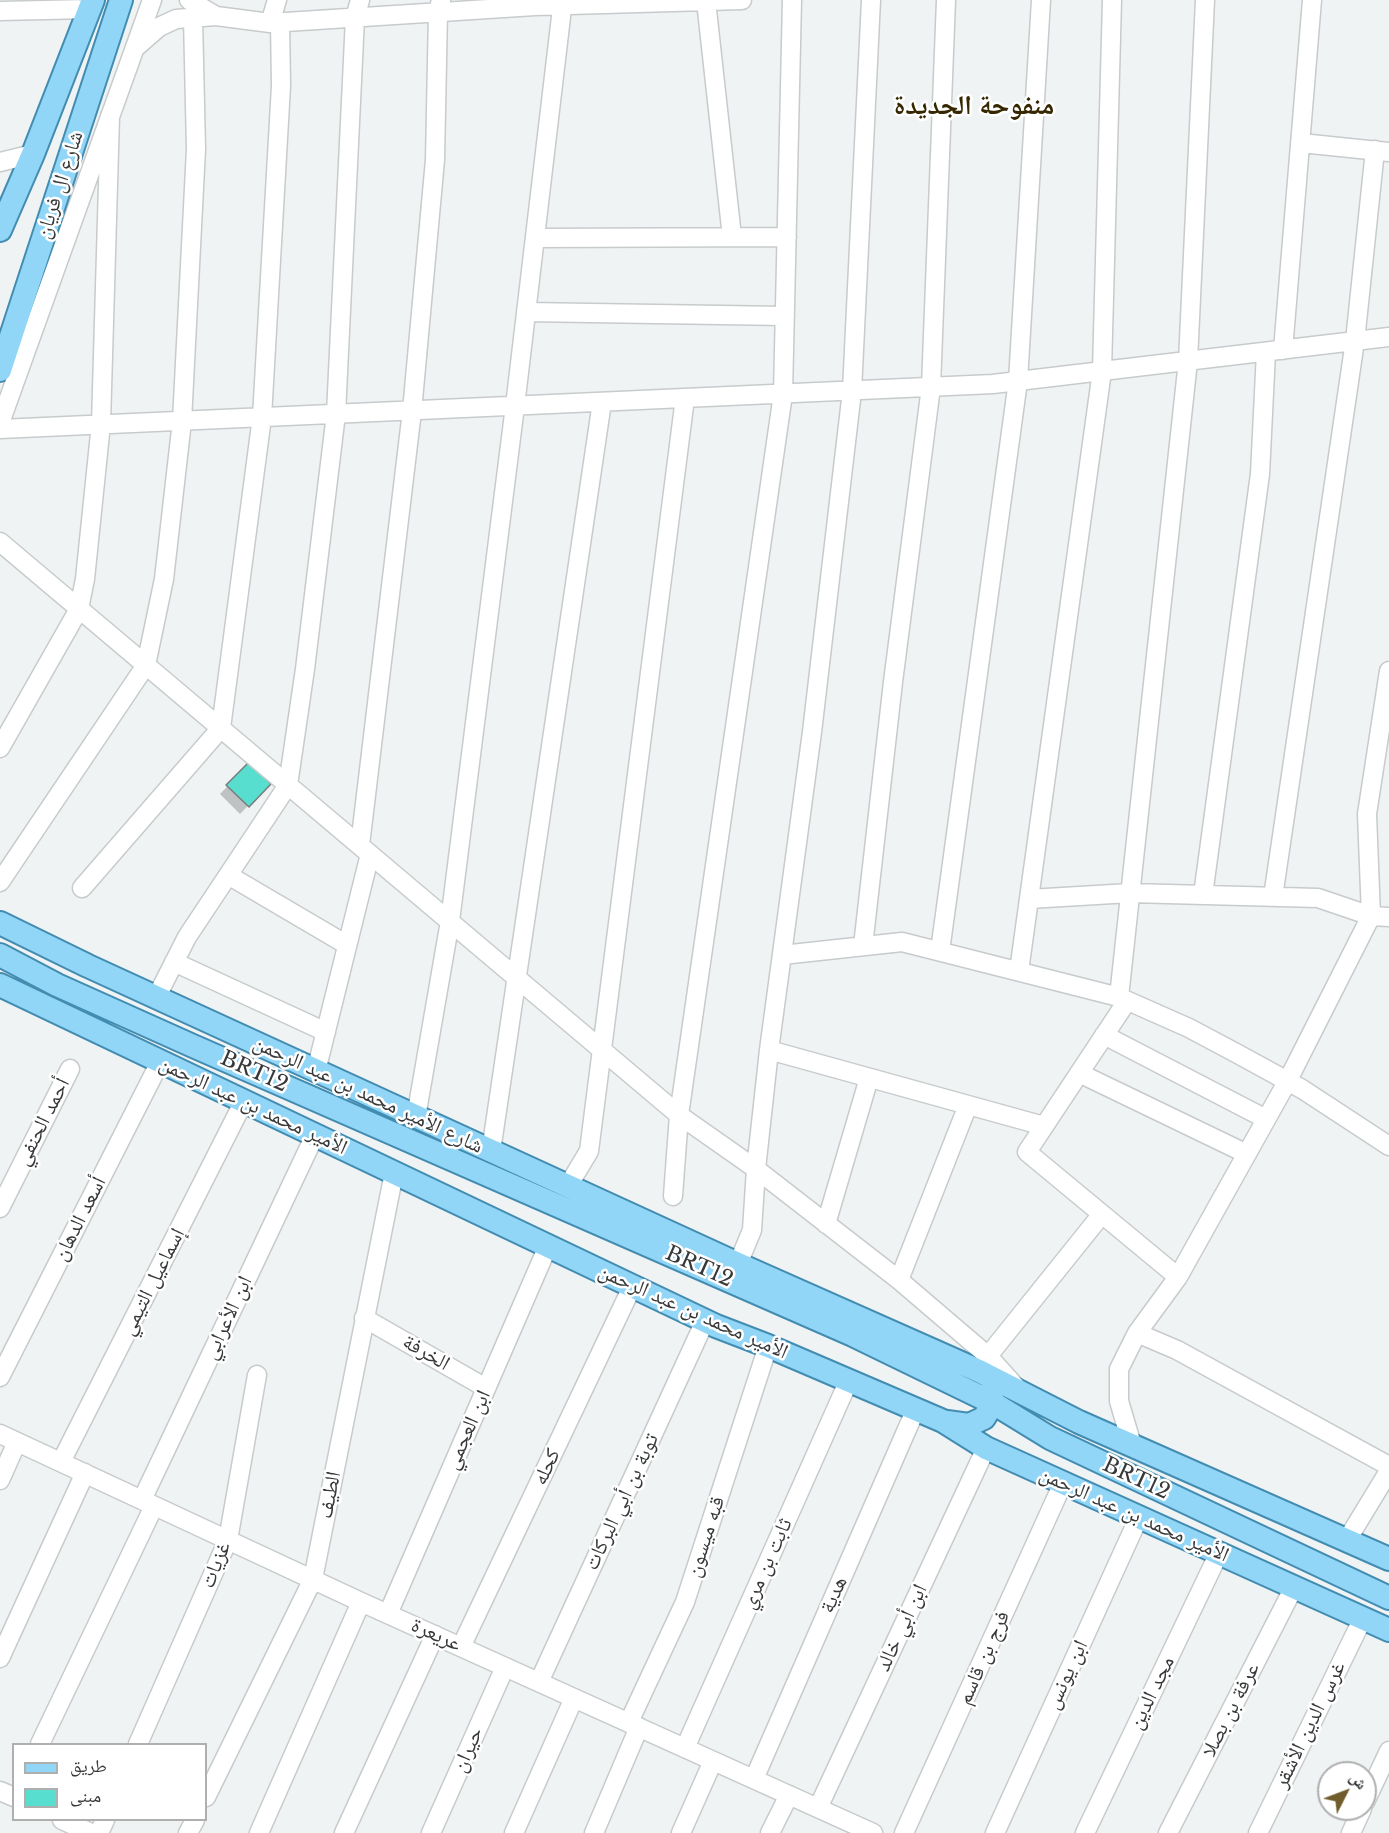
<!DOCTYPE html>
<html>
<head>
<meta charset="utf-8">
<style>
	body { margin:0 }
	#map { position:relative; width:1389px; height:1833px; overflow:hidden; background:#eff3f4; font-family:"Libre Baskerville","Noto Naskh Arabic",serif }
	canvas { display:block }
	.legend { position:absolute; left:12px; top:1743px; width:195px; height:78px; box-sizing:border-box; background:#fff; border:2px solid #afafb0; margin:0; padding:8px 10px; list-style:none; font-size:18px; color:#373839 }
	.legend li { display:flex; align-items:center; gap:12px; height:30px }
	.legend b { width:30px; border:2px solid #afafb0 }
	.north { position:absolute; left:1317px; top:1761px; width:60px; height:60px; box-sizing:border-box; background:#fff; border:2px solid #afafb0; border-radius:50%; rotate:48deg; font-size:16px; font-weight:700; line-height:24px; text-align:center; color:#373839 }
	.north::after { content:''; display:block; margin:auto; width:21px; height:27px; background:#715d2c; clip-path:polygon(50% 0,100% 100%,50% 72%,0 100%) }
</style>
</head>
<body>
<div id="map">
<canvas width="1389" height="1833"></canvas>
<ul class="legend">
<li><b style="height:8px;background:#92d6f7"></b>طريق</li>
<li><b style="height:16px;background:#57decf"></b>مبنى</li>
</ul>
<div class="north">ش</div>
</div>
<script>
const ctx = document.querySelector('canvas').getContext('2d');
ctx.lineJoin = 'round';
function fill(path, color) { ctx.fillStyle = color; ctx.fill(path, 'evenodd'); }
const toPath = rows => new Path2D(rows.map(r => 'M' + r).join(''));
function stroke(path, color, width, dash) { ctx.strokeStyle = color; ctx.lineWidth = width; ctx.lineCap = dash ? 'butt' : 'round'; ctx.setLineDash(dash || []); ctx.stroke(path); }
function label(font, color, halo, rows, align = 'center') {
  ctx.font = font + ' "Libre Baskerville","Noto Naskh Arabic",serif'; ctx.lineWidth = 5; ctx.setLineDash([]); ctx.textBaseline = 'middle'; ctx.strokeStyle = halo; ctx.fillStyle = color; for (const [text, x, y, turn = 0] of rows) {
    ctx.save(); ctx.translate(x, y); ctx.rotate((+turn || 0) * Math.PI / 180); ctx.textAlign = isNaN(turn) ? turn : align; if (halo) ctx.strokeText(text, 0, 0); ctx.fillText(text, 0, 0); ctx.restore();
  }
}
const shadow = toPath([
	[249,764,269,784,240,814,220,794]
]);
const building = toPath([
	[249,762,271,784,249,807,226,785,249,762]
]);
const minor = toPath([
	[189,0,216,16],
	[706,1,732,237],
	[0,11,90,9],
	[270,23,277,0],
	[135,48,159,27,176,19,216,16,270,23,535,6,742,0],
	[1301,143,1389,152],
	[0,162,33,154],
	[535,238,787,237],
	[526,312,785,316],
	[1283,350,1312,0],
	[0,423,152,0],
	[0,429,993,384,1389,337],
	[0,542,679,1115,756,1169,899,1280,988,1356,1016,1387],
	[0,748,79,609,85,579,101,424,110,116],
	[360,845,412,411,435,160,438,12,441,0],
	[228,875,347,945],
	[0,882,146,665,164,579,182,421,196,149,193,18],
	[82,888,221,728,262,417,281,86,280,22],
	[1203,895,1260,474,1266,352],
	[1273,897,1355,341,1375,150],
	[1029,899,1130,893,1318,898,1371,916,1389,917],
	[863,946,893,682,931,387,946,0],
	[940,951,1018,381,1041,0],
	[782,955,902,942,1119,997,1189,1028,1236,1053,1302,1089,1389,1146],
	[174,962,326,1032],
	[1019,971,1102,371,1112,0],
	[1119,997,1188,361,1205,0],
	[156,998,187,937,288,785,305,669,336,414,355,18,360,0],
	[1127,1001,1027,1152,1178,1277],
	[1104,1035,1266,1119],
	[769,1050,1044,1126],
	[316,1071,370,854],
	[1079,1073,1247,1154],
	[416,1117,450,921,515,406,563,0],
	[491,1151,602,402],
	[568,1186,589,1151,685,398],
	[673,1196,679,1115,783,394,792,0],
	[0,1208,70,1069],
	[826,1224,869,1078],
	[738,1264,752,1230,756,1169,769,1050,812,732,852,391,871,0],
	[899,1280,968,1105],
	[364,1318,486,1388],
	[1137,1333,1177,1350,1389,1466],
	[988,1356,1102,1214],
	[0,1377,160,1062],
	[0,1434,361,1602,873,1833],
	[1132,1445,1119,1401,1119,1369,1137,1333,1178,1277,1287,1082,1371,916,1367,814,1389,671],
	[61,1462,244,1101],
	[0,1480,17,1442],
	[142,1500,315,1135],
	[1347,1540,1389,1471],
	[388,1614,548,1246],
	[461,1647,632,1287],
	[0,1658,85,1473],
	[539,1682,705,1321],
	[629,1722,685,1602,768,1346],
	[40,1744,154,1506],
	[138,1744,228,1540,257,1375],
	[685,1748,849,1380],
	[754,1779,915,1411],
	[0,1791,14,1797],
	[206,1797,313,1579,394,1173],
	[1365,1802,1389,1751],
	[818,1808,986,1448],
	[62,1820,91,1833],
	[99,1833,105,1820],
	[188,1833,195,1820],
	[259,1833,361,1602],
	[344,1833,435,1635],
	[431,1833,505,1667],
	[514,1833,574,1698],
	[594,1833,639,1727],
	[681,1833,713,1761],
	[770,1833,789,1795],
	[904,1833,1063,1483],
	[995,1833,1139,1517],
	[1085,1833,1219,1553],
	[1168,1833,1294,1587],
	[1258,1833,1363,1618],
	[1351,1833,1362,1809]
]);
const major = toPath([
	[0,230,33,154,93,0],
	[0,370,121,0],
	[0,923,88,966,738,1264,979,1371,1079,1422,1389,1559],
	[0,955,57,985,193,1046,853,1335,993,1403,1050,1438,1389,1598],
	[0,985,716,1326,768,1346,943,1421,986,1448,1389,1630],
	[947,1422,969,1425,984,1418,993,1403,991,1391]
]);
const streetNames = [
	["شارع ال فريان",60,185,-72],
	["BRT12",254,1072,24],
	["شارع الأمير محمد بن عبد الرحمن",368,1095,25],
	["الأمير محمد بن عبد الرحمن",253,1106,25],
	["أحمد الحنفي",43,1122,-63],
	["أسعد الدهان",80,1219,-63],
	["BRT12",699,1267,24],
	["إسماعيل التيمي",153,1282,-63],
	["الأمير محمد بن عبد الرحمن",693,1312,24],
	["ابن الأعرابي",228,1318,-65],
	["الخرفة",426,1353,30],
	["ابن العجمي",468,1430,-66],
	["كحله",547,1467,-65],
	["BRT12",1136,1479,25],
	["الطيف",330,1495,-79],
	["توبة بن أبي البركات",622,1502,-65],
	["الأمير محمد بن عبد الرحمن",1134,1515,24],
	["قبه ميسون",706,1537,-72],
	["ثابت بن مري",767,1564,-66],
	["غزيات",216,1565,-68],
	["هدية",834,1595,-66],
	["ابن أبي خالد",902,1628,-65],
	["عريعرة",436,1635,24],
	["فرج بن قاسم",984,1658,-66],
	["ابن يونس",1067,1675,-65],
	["مجد الدين",1152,1693,-64],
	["عرفة بن بصلا",1231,1710,-63],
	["غرس الدين الأشقر",1310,1725,-64],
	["حيران",468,1750,-66]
];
const districtNames = [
	["منفوحة الجديدة",974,106]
];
fill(shadow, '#0003');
fill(building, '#57decf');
stroke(building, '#787b7b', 1.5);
stroke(minor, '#c7cbcc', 21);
stroke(major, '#438cb1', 26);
stroke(minor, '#fff', 18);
stroke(major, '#92d6f7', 22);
label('21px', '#373839', '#fff', streetNames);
label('bold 27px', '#352700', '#fff', districtNames);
</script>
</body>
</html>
